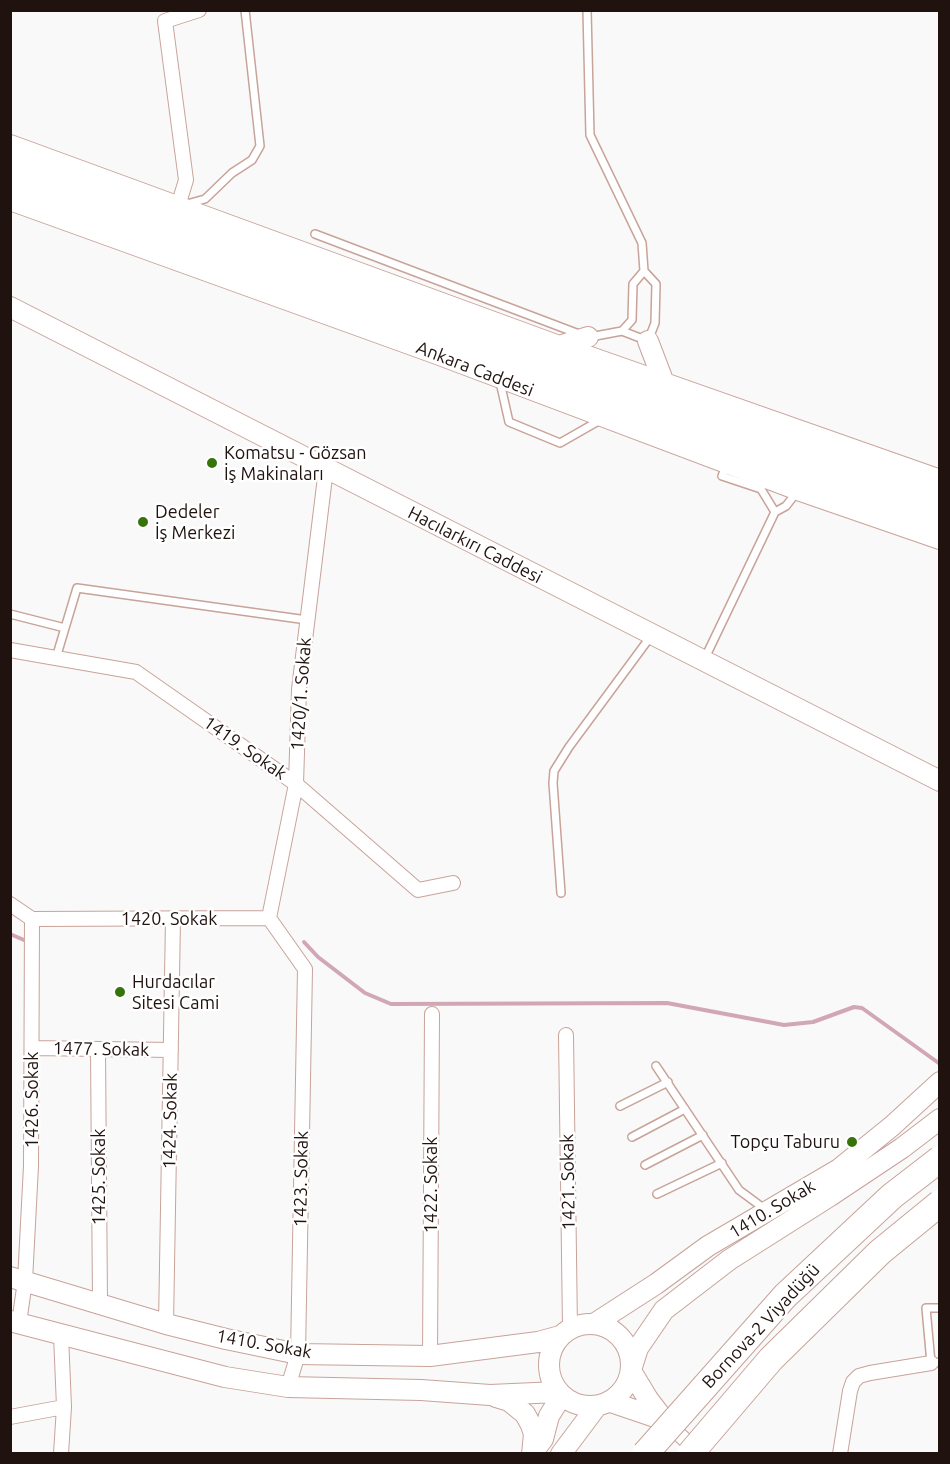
<!DOCTYPE html>
<html>
<head>
<meta charset="utf-8">
<style>
	body { margin:0 }
	#map { position:relative; width:950px; height:1464px; overflow:hidden; background:#f9f9f9; font-family:Ubuntu,sans-serif }
	canvas { display:block }
	.frame { position:absolute; inset:0; border:12px solid #20120f; pointer-events:none }
</style>
</head>
<body>
<div id="map">
<canvas width="950" height="1464"></canvas>
<div class="frame"></div>
</div>
<script>
const ctx = document.querySelector('canvas').getContext('2d');
ctx.lineJoin = 'round';
const toPath = rows => new Path2D(rows.map(r => 'M' + r).join(''));
function stroke(path, color, width, dash) { ctx.strokeStyle = color; ctx.lineWidth = width; ctx.lineCap = dash ? 'butt' : 'round'; ctx.setLineDash(dash || []); ctx.stroke(path); }
function label(font, color, halo, rows, align = 'center') {
  ctx.font = font + ' Ubuntu,sans-serif'; ctx.lineWidth = 5; ctx.setLineDash([]); ctx.textBaseline = 'middle'; ctx.strokeStyle = halo; ctx.fillStyle = color; for (const [text, x, y, turn = 0] of rows) {
    ctx.save(); ctx.translate(x, y); ctx.rotate((+turn || 0) * Math.PI / 180); ctx.textAlign = isNaN(turn) ? turn : align; if (halo) ctx.strokeText(text, 0, 0); ctx.fillText(text, 0, 0); ctx.restore();
  }
}
const stream = toPath([
	[10,934,24,940],
	[304,942,318,957,365,993,391,1004,667,1003,784,1025,813,1022,854,1007,862,1008,940,1064]
]);
const lane = toPath([
	[587,10,590,135,642,243,644,271],
	[187,204,205,199,232,173,252,160,260,146,245,10],
	[315,234,579,334],
	[590,337,622,331,648,341,655,323,656,284,644,271,633,284,632,320,622,331],
	[500,382,509,422,560,443,602,419],
	[726,466,722,476,761,489,775,512],
	[10,614,65,628],
	[56,658,77,588,307,620],
	[704,660,775,512,786,506,796,493],
	[561,893,553,783,554,771,569,747,651,636],
	[656,1066,739,1190,766,1210],
	[620,1106,668,1082],
	[632,1137,685,1109],
	[645,1165,703,1135],
	[657,1194,722,1163],
	[940,1308,926,1308,931,1363,940,1362]
]);
const street = toPath([
	[178,206,186,180,165,21,199,10],
	[10,650,136,672,296,784,418,890,453,883],
	[10,904,32,919,269,918],
	[269,918,305,969,298,1354,288,1387],
	[269,918,296,784,299,689,326,469],
	[566,1035,570,1329],
	[32,1048,171,1050],
	[98,1049,100,1304],
	[19,1323,25,1281,31,1166,32,919],
	[166,1324,173,919],
	[61,1335,64,1407,61,1454],
	[430,1356,432,1014],
	[10,1417,64,1407],
	[666,1422,698,1452],
	[840,1454,850,1391,853,1382,859,1376,870,1373,931,1363]
]);
const secondary = toPath([
	[10,145,559,346,940,480],
	[10,200,437,354,798,490,940,539],
	[10,307,940,781],
	[648,341,664,383],
	[559,346,588,337],
	[10,1277,166,1324,226,1339,298,1354,430,1356,538,1342,560,1336],
	[10,1321,225,1377,288,1387,421,1390,490,1395,558,1392],
	'549 1365a41 41 0 1 1 82 0a41 41 0 1 1-82 0Z',
	[594,1324,656,1284,708,1246,839,1169,892,1126,940,1082],
	[632,1367,638,1348,664,1310,729,1260,830,1196,902,1148,940,1119],
	[631,1371,648,1399,664,1420],
	[496,1397,509,1401,525,1414,531,1425,534,1434,532,1454],
	[611,1402,664,1420],
	[534,1451,543,1439,549,1416,562,1395],
	[561,1454,597,1406]
]);
const highway = toPath([
	[10,163,940,501],
	[10,183,940,520]
]);
const highwayBridge = toPath([
	[645,1454,785,1296,892,1196,940,1159],
	[690,1454,771,1359,880,1252,940,1203]
]);
const markers = [
	[212,463,6,"#36740a"],
	[143,522,6,"#36740a"],
	[120,992,6,"#36740a"],
	[852,1142,6,"#36740a"]
];
const streetNames = [
	["Ankara Caddesi",475,369,21],
	["Hacılarkırı Caddesi",475,545,27],
	["1420/1. Sokak",301,694,-86],
	["1419. Sokak",245,748,35],
	["1420. Sokak",169,919],
	["1477. Sokak",101,1049,1],
	["1426. Sokak",32,1100,-90],
	["1424. Sokak",170,1121,-89],
	["1425. Sokak",99,1177,-90],
	["1423. Sokak",301,1179,-89],
	["1421. Sokak",568,1182,-91],
	["1422. Sokak",431,1185,-90],
	["1410. Sokak",772,1209,-31],
	["Bornova-2 Viyadüğü",761,1326,-47],
	["1410. Sokak",264,1344,10]
];
const poiNames = [
	["Komatsu - Gözsan",224,453],
	["İş Makinaları",224,474],
	["Dedeler",155,512],
	["İş Merkezi",155,533],
	["Hurdacılar",132,982],
	["Sitesi Cami",132,1003],
	["Topçu Taburu",840,1142,"right"]
];
stroke(stream, '#d1a7b6', 4);
stroke(lane, '#c8a399', 10);
stroke(street, '#c8a399', 16);
stroke(secondary, '#c8a399', 22);
stroke(highway, '#c8a399', 28);
stroke(lane, '#fff', 7);
stroke(street, '#fff', 14);
stroke(secondary, '#fff', 20);
stroke(highway, '#fff', 26);
stroke(highwayBridge, '#c8a399', 28, []);
stroke(highwayBridge, '#fff', 26);
for (const [x, y, r, color] of markers) { const dot = new Path2D(); dot.arc(x, y, r, 0, 2 * Math.PI); ctx.fillStyle = color; ctx.fill(dot); stroke(dot, '#fff', 2); }
label('18px', '#20120f', '#fff', streetNames);
label('18px', '#20120f', '#fff', poiNames, 'left');
</script>
</body>
</html>
